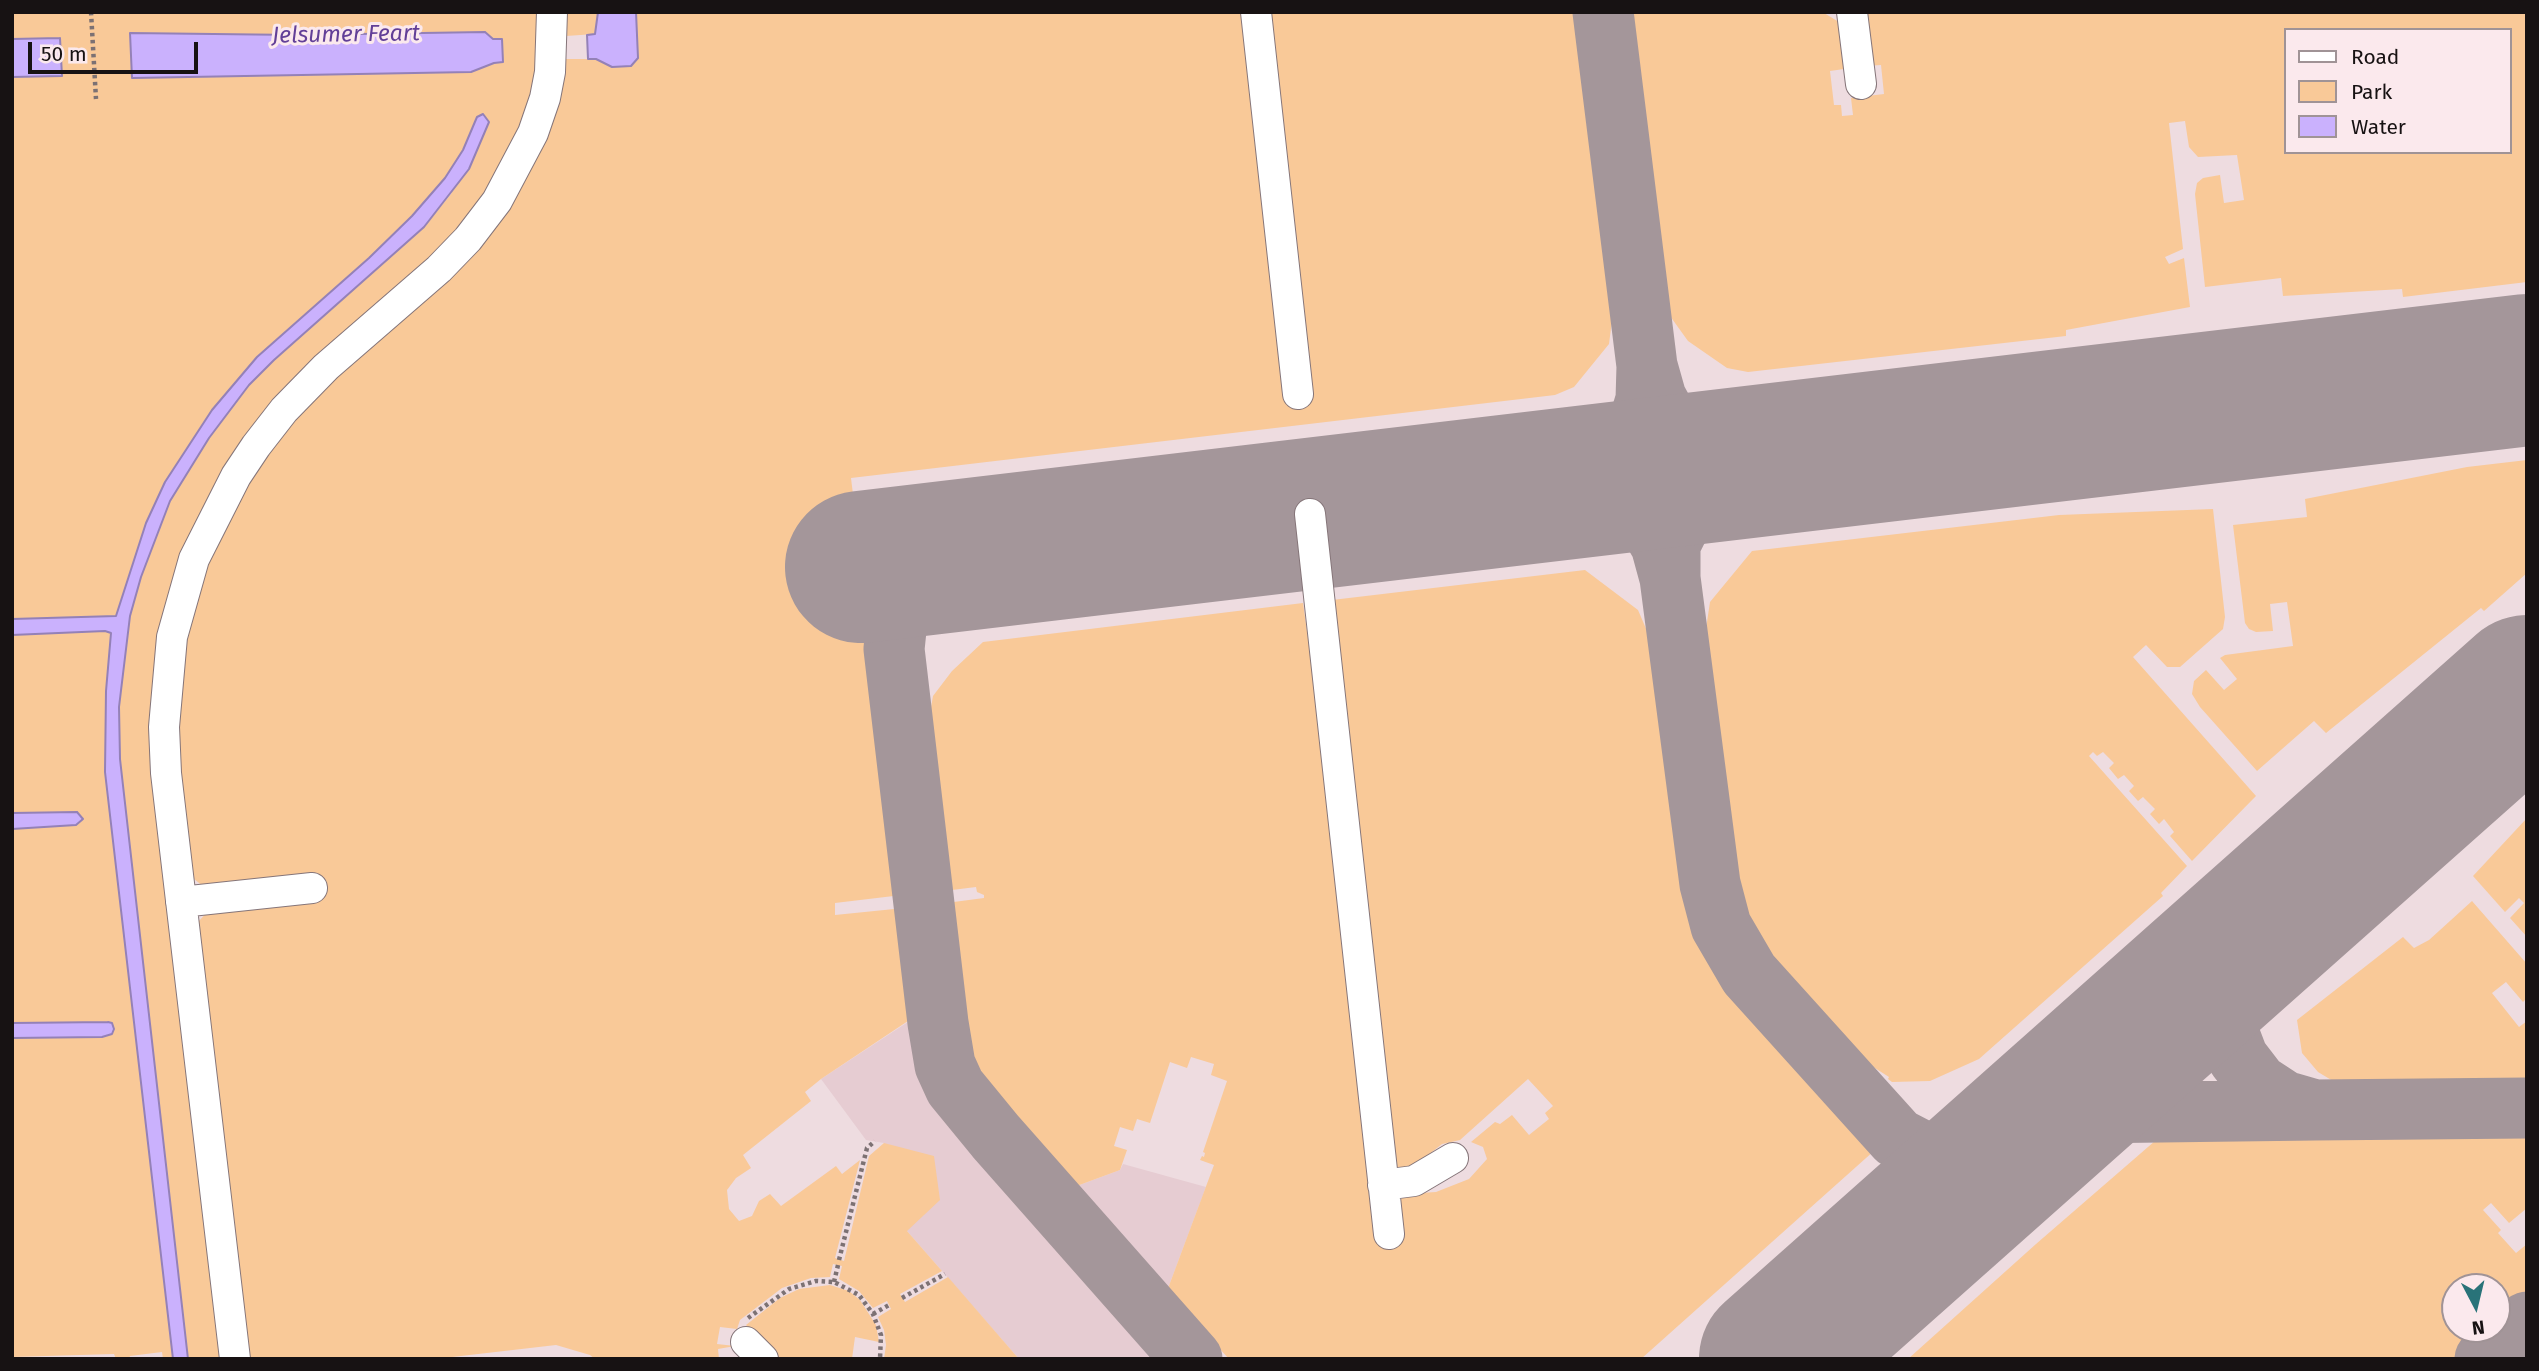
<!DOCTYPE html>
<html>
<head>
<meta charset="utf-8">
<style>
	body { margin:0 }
	#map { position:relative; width:2539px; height:1371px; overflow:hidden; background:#eedce0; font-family:"Fira Sans",sans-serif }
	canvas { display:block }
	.frame { position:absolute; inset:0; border:14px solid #171213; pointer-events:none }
	.legend { position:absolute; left:2284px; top:28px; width:228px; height:126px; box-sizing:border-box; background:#fbe9ed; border:2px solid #a09396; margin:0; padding:9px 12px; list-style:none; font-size:21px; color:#171213 }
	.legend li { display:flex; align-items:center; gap:14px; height:35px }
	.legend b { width:35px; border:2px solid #a09396 }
	.north { position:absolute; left:2441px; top:1273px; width:70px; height:70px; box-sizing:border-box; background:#fbe9ed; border:2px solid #a09396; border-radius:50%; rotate:173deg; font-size:19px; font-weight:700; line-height:28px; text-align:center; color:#171213 }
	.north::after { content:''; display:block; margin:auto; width:24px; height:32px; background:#297379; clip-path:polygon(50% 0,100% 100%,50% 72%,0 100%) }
	.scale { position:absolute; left:28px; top:42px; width:170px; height:32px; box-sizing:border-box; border:4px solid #171213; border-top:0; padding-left:9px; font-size:21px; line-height:24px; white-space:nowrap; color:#171213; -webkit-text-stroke:5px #fbe9ed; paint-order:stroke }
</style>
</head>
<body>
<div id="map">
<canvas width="2539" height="1371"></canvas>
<div class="frame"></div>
<ul class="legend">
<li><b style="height:9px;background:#fff"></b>Road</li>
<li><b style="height:19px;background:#f9c998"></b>Park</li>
<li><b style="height:19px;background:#cab1fd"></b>Water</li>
</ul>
<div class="north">N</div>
<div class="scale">50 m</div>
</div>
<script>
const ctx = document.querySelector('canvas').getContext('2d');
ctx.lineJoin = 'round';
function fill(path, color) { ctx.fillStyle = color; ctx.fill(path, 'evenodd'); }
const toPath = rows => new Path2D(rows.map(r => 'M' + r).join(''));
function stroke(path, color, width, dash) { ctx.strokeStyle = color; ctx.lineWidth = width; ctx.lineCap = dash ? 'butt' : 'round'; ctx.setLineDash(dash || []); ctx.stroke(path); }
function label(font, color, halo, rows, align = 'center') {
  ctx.font = font + ' "Fira Sans",sans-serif'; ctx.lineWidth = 6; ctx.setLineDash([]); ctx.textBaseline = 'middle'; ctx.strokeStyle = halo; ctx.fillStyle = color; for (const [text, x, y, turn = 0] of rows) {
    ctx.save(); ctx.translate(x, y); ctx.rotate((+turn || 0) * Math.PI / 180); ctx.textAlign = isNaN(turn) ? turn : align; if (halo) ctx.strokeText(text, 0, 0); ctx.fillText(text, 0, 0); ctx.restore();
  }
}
const built = toPath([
	[917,1016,923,1065,931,1095,945,1119,1158,1359,1019,1359,907,1231,884,1143,866,1140,821,1079],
	[1123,1164,1206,1187,1167,1291,1074,1187,1120,1170]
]);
const green = toPath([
	[12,12,541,12,535,90,502,168,455,236,314,364,161,632,224,1359,188,1359,120,759,119,707,130,616,141,577,170,501,209,437,249,385,274,360,424,227,451,194,477,117,463,150,445,178,412,216,369,258,257,357,212,410,165,482,146,523,116,616,12,619,12,77,61,76,60,38,12,39],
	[484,32,493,39,502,39,503,62,494,63,471,72,132,77,131,33,297,35],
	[565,12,598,12,595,34,566,36],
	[636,12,1581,12,1616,269,1616,289,1609,344,1574,387,1555,395,851,478,902,895,835,903,835,915,904,908,917,1015,821,1079,805,1092,811,1101,743,1155,751,1168,736,1178,727,1190,729,1209,739,1221,752,1216,759,1201,770,1194,781,1206,836,1166,842,1174,860,1160,835,1258,844,1261,869,1156,884,1143,934,1156,940,1200,907,1231,942,1271,900,1294,905,1302,948,1277,1019,1359,884,1359,886,1345,884,1330,878,1317,891,1309,887,1301,873,1308,859,1291,839,1279,842,1266,833,1264,830,1277,811,1278,782,1288,740,1320,737,1329,720,1327,717,1344,735,1346,718,1349,719,1359,595,1359,590,1355,556,1345,435,1359,247,1359,198,922,210,909,273,906,322,900,318,873,208,890,194,879,190,873,180,775,177,689,194,596,222,524,263,456,317,392,390,328,553,115,566,59,596,59,612,67,638,59],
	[1623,12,1824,13,1839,22,1851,68,1830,71,1834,105,1841,105,1842,116,1853,115,1851,98,1884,94,1881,65,1866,66,1859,12,2527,12,2527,282,2403,297,2402,289,2283,296,2281,278,2205,287,2195,194,2197,183,2203,178,2220,175,2224,203,2244,200,2237,155,2198,157,2189,147,2185,121,2169,123,2183,249,2165,257,2169,264,2184,258,2190,307,2066,330,2066,336,1748,372,1727,368,1688,341,1670,316,1657,272],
	[2285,30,2509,30,2509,152,2285,152],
	[2527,460,2527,573,2484,611,2481,608,2326,733,2314,721,2257,771,2200,707,2192,694,2194,681,2206,670,2224,690,2237,679,2220,658,2225,655,2293,646,2287,602,2270,604,2273,631,2256,632,2249,629,2245,623,2233,525,2307,517,2305,499,2467,467],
	[2213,509,2225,617,2223,629,2180,667,2167,667,2146,645,2133,657,2256,796,2192,861,2170,836,2174,832,2164,819,2159,824,2150,814,2155,809,2143,797,2138,801,2129,791,2134,786,2124,775,2118,779,2109,768,2114,763,2103,752,2097,756,2093,752,2089,756,2187,866,2161,893,2163,896,1979,1059,1930,1081,1892,1082,1888,1079,1889,1077,1845,1049,1771,967,1753,942,1736,904,1716,775,1702,655,1710,602,1752,551,2059,515],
	[1585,570,1638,610,1659,659,1693,904,1699,931,1709,953,1734,986,1875,1150,1641,1359,1229,1359,1167,1291,1214,1165,1200,1160,1202,1156,1204,1157,1205,1153,1203,1152,1227,1081,1211,1075,1214,1064,1191,1057,1187,1068,1170,1062,1150,1123,1137,1119,1133,1131,1120,1127,1114,1146,1127,1150,1120,1170,1074,1187,979,1079,963,1046,946,903,984,898,984,895,977,892,976,887,944,891,926,736,933,696,952,671,983,642,1303,603,1343,888,1396,1206,1405,1194,1436,1192,1469,1179,1487,1159,1483,1147,1471,1142,1495,1122,1500,1124,1512,1115,1529,1135,1549,1119,1545,1113,1553,1106,1528,1079,1460,1140,1442,1144,1408,1171,1392,1168,1332,600],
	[105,631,111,633,111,643,106,691,105,772,173,1359,163,1359,162,1352,130,1356,129,1359,116,1359,114,1354,12,1357,12,1038,102,1037,108,1022,12,1023,12,829,76,825,83,819,77,812,12,813,12,635],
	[2527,818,2527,937,2510,918,2524,903,2519,898,2505,912,2473,876],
	[2472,901,2527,964,2527,998,2523,1002,2506,982,2492,993,2519,1027,2527,1021,2527,1083,2352,1084,2333,1081,2318,1072,2302,1053,2297,1020,2403,937,2414,948,2429,940],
	[2163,1134,2188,1139,2527,1135,2527,1208,2509,1223,2491,1203,2483,1210,2501,1230,2498,1233,2516,1253,2527,1244,2527,1296,2497,1322,2497,1287,2455,1287,2455,1329,2490,1329,2456,1359,1908,1359,2036,1244],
	[830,1285,849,1291,860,1300,876,1325,879,1342,855,1337,852,1359,779,1359,746,1325,780,1298,799,1289]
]);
const water = toPath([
	[598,12,636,12,638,58,631,66,612,67,596,59,588,59,587,35,595,34,598,12],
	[485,32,493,39,502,39,503,62,494,63,471,72,132,78,130,33,297,35,485,32],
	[60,38,62,76,12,77,12,39,60,38],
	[483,114,489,122,469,169,424,227,274,360,249,385,209,438,170,501,141,577,130,616,119,707,120,759,188,1359,173,1359,105,772,106,691,111,633,105,631,12,635,12,619,116,616,146,523,165,482,212,410,257,357,369,258,412,216,445,178,463,150,477,117,483,114],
	[77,812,83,819,76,825,12,829,12,813,77,812],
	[108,1022,112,1023,114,1029,112,1034,102,1037,12,1038,12,1023,108,1022]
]);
const taxiway = toPath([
	[1647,366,1656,398,1668,420,1685,438,1707,449,1733,457,1764,460],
	[1764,460,1734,469,1712,482,1692,500,1670,544,1670,578,1710,884,1721,926,1749,974,1897,1138,1924,1152,1946,1157,1972,1158,1998,1150,2059,1119,2084,1113,2315,1110],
	[1552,485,1602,462,1620,446,1639,423,1646,400,1647,366,1603,12],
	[1552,485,1586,489,1609,496,1630,508,1650,526,1661,545,1670,578],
	[966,554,941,561,918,574,905,592,897,620,894,649,938,1023,945,1065,955,1087,996,1137,1192,1359],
	[2261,927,2236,964,2227,996,2227,1029,2238,1058,2258,1084,2284,1101,2315,1110,2527,1108],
	[2485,1359,2527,1322]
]);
const runway = toPath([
	[861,567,2527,370],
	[1775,1359,2527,691]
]);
const path = toPath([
	[91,12,96,99],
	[839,1260,867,1148,875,1141],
	[834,1282,838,1265],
	[902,1298,945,1274],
	[873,1314,889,1305],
	[748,1318,789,1289,816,1281,834,1282,859,1295,873,1314,881,1335,880,1359]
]);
const minor = toPath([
	[1256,12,1298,394],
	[1852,12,1861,84],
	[1310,514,1389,1234],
	[181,902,312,888],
	[1383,1185,1414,1181,1453,1158],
	[746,1342,763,1359],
	[235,1359,166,773,164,727,172,637,194,559,236,476,256,446,284,410,326,367,439,269,468,239,497,201,533,133,545,98,550,72,552,12]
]);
const waterNames = [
	["Jelsumer Feart",346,35,-1]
];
fill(built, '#e6ccd2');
fill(green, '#f9c998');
fill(water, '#cab1fd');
stroke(water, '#9481b7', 2);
stroke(taxiway, '#a4969a', 61);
stroke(runway, '#a4969a', 152);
stroke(minor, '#857579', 32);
stroke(path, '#7c7173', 4.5, [3.5, 3.5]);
stroke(minor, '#fff', 30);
label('italic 23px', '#623f97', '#fbe9ed', waterNames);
</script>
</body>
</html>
